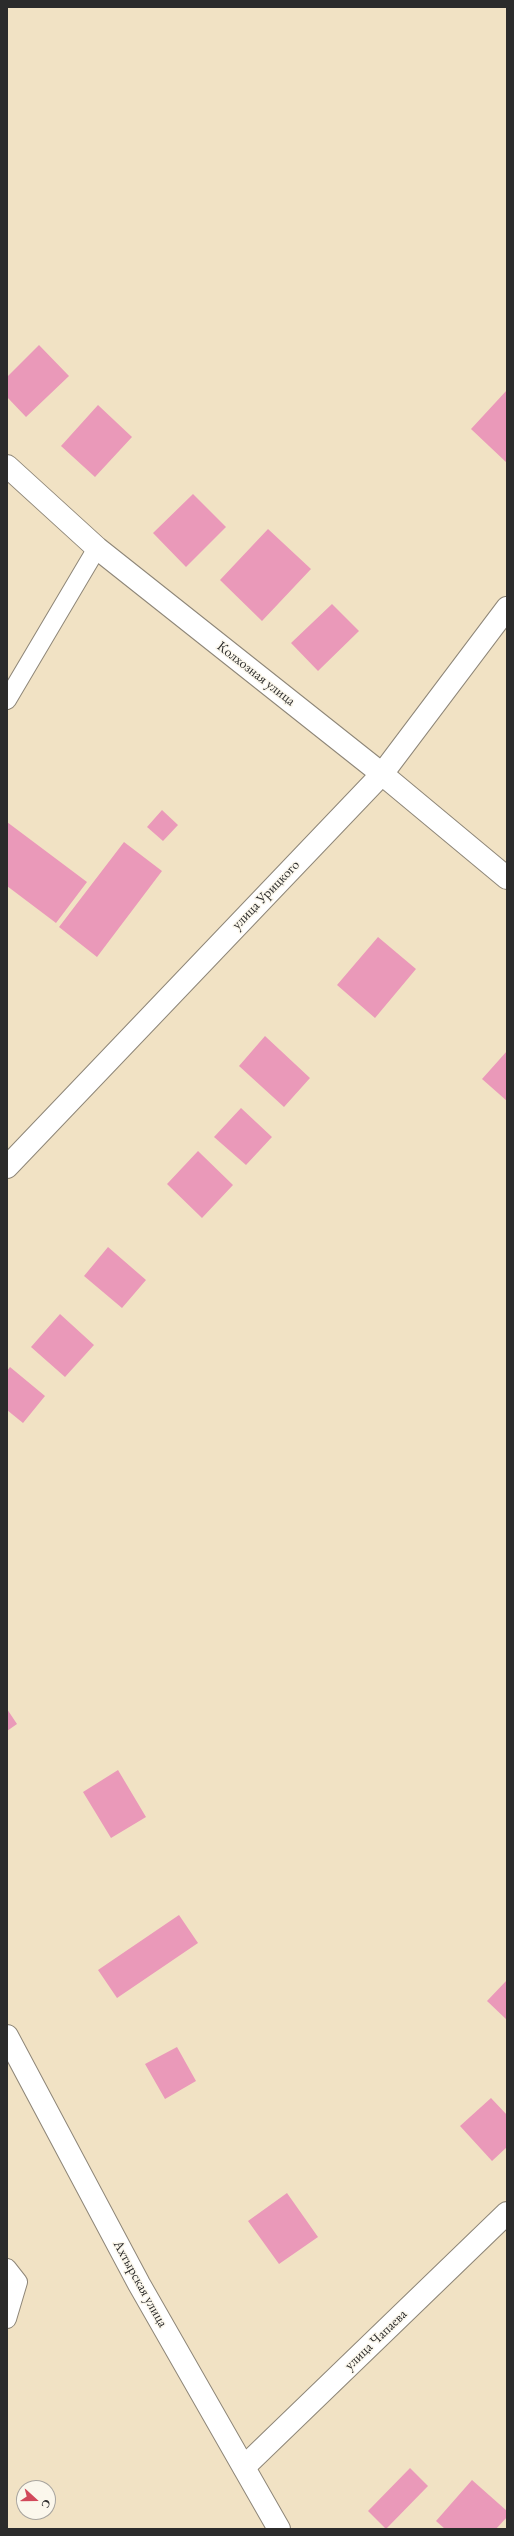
<!DOCTYPE html>
<html>
<head>
<meta charset="utf-8">
<style>
	body { margin:0 }
	#map { position:relative; width:514px; height:2536px; overflow:hidden; background:#f1e2c4; font-family:"EB Garamond",serif }
	canvas { display:block }
	.frame { position:absolute; inset:0; border:8px solid #2b2b2b; pointer-events:none }
	.north { position:absolute; left:16px; top:2480px; width:40px; height:40px; box-sizing:border-box; background:#fbf7ec; border:1px solid #a8a59f; border-radius:50%; rotate:111deg; font-size:11px; font-weight:700; line-height:16px; text-align:center; color:#2b2b2b }
	.north::after { content:''; display:block; margin:auto; width:14px; height:18px; background:#d1495b; clip-path:polygon(50% 0,100% 100%,50% 72%,0 100%) }
</style>
</head>
<body>
<div id="map">
<canvas width="514" height="2536"></canvas>
<div class="frame"></div>
<div class="north">С</div>
</div>
<script>
const ctx = document.querySelector('canvas').getContext('2d');
ctx.lineJoin = 'round';
function fill(path, color) { ctx.fillStyle = color; ctx.fill(path, 'evenodd'); }
const toPath = rows => new Path2D(rows.map(r => 'M' + r).join(''));
function stroke(path, color, width, dash) { ctx.strokeStyle = color; ctx.lineWidth = width; ctx.lineCap = dash ? 'butt' : 'round'; ctx.setLineDash(dash || []); ctx.stroke(path); }
function label(font, color, halo, rows, align = 'center') {
  ctx.font = font + ' "EB Garamond",serif'; ctx.lineWidth = 3; ctx.setLineDash([]); ctx.textBaseline = 'middle'; ctx.strokeStyle = halo; ctx.fillStyle = color; for (const [text, x, y, turn = 0] of rows) {
    ctx.save(); ctx.translate(x, y); ctx.rotate((+turn || 0) * Math.PI / 180); ctx.textAlign = isNaN(turn) ? turn : align; if (halo) ctx.strokeText(text, 0, 0); ctx.fillText(text, 0, 0); ctx.restore();
  }
}
const building = toPath([
	[39,345,69,376,26,417,7,397,7,377],
	[507,390,507,463,471,429],
	[98,405,132,437,95,477,61,446],
	[193,494,226,527,186,567,153,533],
	[268,529,311,569,262,621,220,580],
	[332,604,359,631,318,671,291,643],
	[162,810,178,825,163,841,147,827],
	[7,822,87,882,56,923,7,886],
	[124,842,162,871,97,957,59,927],
	[378,937,416,969,375,1018,337,985],
	[265,1036,310,1078,284,1107,239,1066],
	[507,1051,507,1101,482,1079],
	[241,1108,272,1137,246,1165,214,1137],
	[198,1151,233,1185,202,1218,167,1184],
	[108,1247,146,1280,122,1308,84,1276],
	[60,1314,94,1345,65,1377,31,1347],
	[10,1367,45,1396,23,1423,7,1410,7,1371],
	[7,1709,17,1724,7,1731],
	[118,1770,146,1817,111,1838,83,1792],
	[179,1915,198,1943,117,1998,98,1970],
	[507,1980,507,2020,487,2001],
	[177,2047,196,2081,165,2099,145,2064],
	[491,2098,507,2115,507,2147,492,2161,460,2126],
	[287,2193,318,2237,279,2264,248,2221],
	[410,2468,428,2486,386,2529,368,2511],
	[472,2480,507,2511,507,2517,496,2529,445,2529,436,2521]
]);
const lane = toPath([
	[7,700,97,548],
	[7,2268,18,2282,7,2319]
]);
const street = toPath([
	[7,1167,382,774,507,608],
	[244,2467,507,2213]
]);
const secondary = toPath([
	[7,466,97,548,382,774,507,878]
]);
const highway = toPath([
	[7,2036,139,2284,279,2529]
]);
const streetNames = [
	["Колхозная улица",256,674,38],
	["улица Урицкого",266,895,-46],
	["Ахтырская улица",140,2284,61],
	["улица Чапаева",376,2340,-44]
];
fill(building, '#ea99b9');
stroke(lane, '#8e8678', 20);
stroke(street, '#8e8678', 24);
stroke(secondary, '#8e8678', 24);
stroke(highway, '#8e8678', 24);
stroke(lane, '#fff', 18);
stroke(street, '#fff', 22);
stroke(secondary, '#fff', 22);
stroke(highway, '#fff', 22);
label('14px', '#2b2b2b', '#fbf7ec', streetNames);
</script>
</body>
</html>
